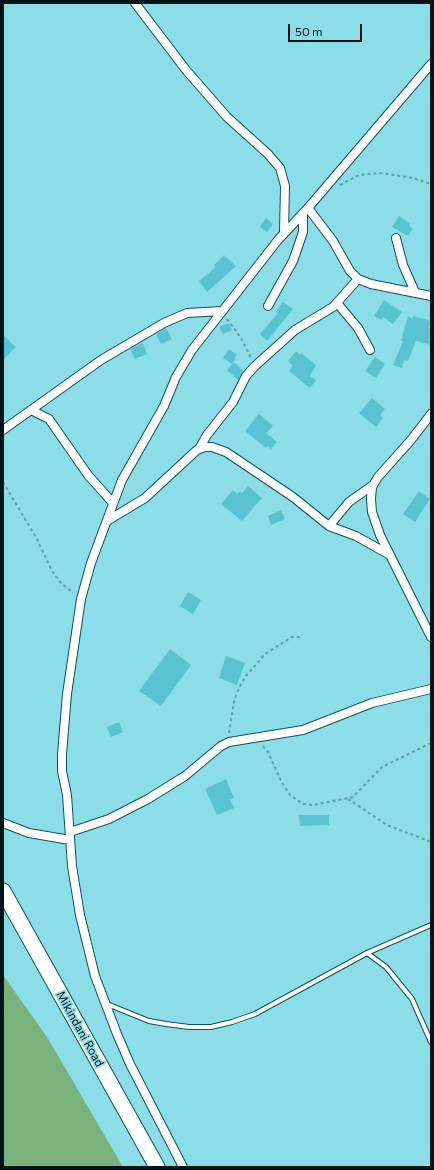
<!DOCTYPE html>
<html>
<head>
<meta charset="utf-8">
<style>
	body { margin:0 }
	#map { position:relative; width:434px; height:1170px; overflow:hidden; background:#8bdee8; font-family:Commissioner,sans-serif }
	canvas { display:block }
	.frame { position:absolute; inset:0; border:4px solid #001316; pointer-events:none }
	.scale { position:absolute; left:288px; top:24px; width:74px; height:18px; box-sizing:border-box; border:2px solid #001316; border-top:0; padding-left:5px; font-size:12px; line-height:14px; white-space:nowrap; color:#001316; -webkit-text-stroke:3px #8bdee8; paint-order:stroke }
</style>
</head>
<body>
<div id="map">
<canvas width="434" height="1170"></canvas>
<div class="frame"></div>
<div class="scale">50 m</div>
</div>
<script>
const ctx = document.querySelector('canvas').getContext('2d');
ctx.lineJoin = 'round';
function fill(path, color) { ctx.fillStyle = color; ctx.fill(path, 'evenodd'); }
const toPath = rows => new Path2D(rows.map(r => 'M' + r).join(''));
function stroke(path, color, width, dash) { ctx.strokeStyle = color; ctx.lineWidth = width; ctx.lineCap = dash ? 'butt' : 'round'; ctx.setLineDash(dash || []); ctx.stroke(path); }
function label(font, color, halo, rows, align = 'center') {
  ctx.font = font + ' Commissioner,sans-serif'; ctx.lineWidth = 3.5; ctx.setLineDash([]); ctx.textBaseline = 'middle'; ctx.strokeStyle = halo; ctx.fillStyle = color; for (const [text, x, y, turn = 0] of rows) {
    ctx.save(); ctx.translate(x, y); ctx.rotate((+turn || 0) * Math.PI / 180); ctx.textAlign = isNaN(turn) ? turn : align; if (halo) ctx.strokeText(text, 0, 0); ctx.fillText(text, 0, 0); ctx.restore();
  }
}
const water = toPath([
	[3,975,47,1037,123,1167,3,1167]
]);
const building = toPath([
	[399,216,410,224,409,226,413,229,408,236,392,227],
	[266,218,273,224,267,232,260,227],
	[224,255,236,266,207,292,199,281,216,267,214,265],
	[384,300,402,312,393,324,383,317,381,320,374,316],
	[283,302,293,309,267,341,260,334,278,313,276,312],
	[408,316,413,319,413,316,431,321,429,328,431,328,431,345,416,341,408,361,404,360,402,368,393,365,403,341,401,341],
	[229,323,232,330,223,334,219,327],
	[166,328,172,339,161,344,156,334],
	[3,335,16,347,3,360],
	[143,343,147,354,135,359,130,349],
	[229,349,237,355,232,364,223,358],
	[296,351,300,355,301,353,316,365,310,376,316,380,310,388,289,371,293,366,288,361],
	[375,357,385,364,376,378,365,371],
	[234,362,243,371,238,380,227,370],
	[372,398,385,409,380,415,383,418,376,427,359,413],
	[259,414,273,426,266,433,277,442,271,449,267,446,266,448,245,431],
	[248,486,262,498,242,521,221,504,233,490,237,494,240,491,242,493],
	[419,491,430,499,415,522,403,514],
	[281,510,285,519,271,525,268,516],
	[188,592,201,600,193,614,180,606],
	[170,649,191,665,161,706,139,691],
	[226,656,245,663,237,685,219,678],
	[119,722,123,732,111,737,107,727],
	[226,779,234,798,230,800,234,808,217,815,205,789],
	[299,815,329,815,329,825,300,826]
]);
const path = toPath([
	[340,185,359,175,382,173,413,178,431,184],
	[227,319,241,338,251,358],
	[3,482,37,539,52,571,61,583,73,593],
	[229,733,234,701,239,688,245,677,265,654,292,637,301,637],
	[263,746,268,752,281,781,290,795,303,804,313,805,353,797,382,767,431,743],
	[348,799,387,825,431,842]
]);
const lane = toPath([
	[367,953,386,967,412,999,431,1042],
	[107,1004,149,1021,166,1024,189,1027,211,1027,232,1022,255,1014,367,953,431,925]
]);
const street = toPath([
	[135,3,186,70,227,117,268,154,280,168,285,186,284,232],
	[308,208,333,241,350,271,358,279,371,284,431,296],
	[396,238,403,265,415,292],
	[337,303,358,328,370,350],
	[268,306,293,261,303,232,303,213],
	[31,410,49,419,88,475,112,502],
	[431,414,411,440,378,477,372,487,371,499,372,512,380,535,431,637],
	[3,430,101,360,164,323,187,313,222,311],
	[199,449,207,435,233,402,246,376,255,366,295,330,333,307,358,279],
	[107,521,145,498,197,450,205,447,212,447,226,452,241,462,293,497,329,526,356,536,388,554],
	[329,526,349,502,373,485],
	[3,823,29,833,70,840],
	[70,832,109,819,148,799,185,776,221,746,229,742,303,730,372,703,431,689],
	[183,1167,130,1064,117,1034,95,976,80,915,72,866,67,795,62,771,62,754,67,694,81,599,91,563,122,480,164,406,176,377,192,350,278,240,308,208,431,64]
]);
const highway = toPath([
	[3,891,157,1167]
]);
const streetNames = [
	["Mikindani Road",80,1029,61]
];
fill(water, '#79b27b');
fill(building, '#59c4cf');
stroke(lane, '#0a535a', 6);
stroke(street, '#0a535a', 10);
stroke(highway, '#0a535a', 17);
stroke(path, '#609fa7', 2, [3, 3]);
stroke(lane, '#fff', 4);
stroke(street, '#fff', 8);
stroke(highway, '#fff', 15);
label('12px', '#001316', '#8bdee8', streetNames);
</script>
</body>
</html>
